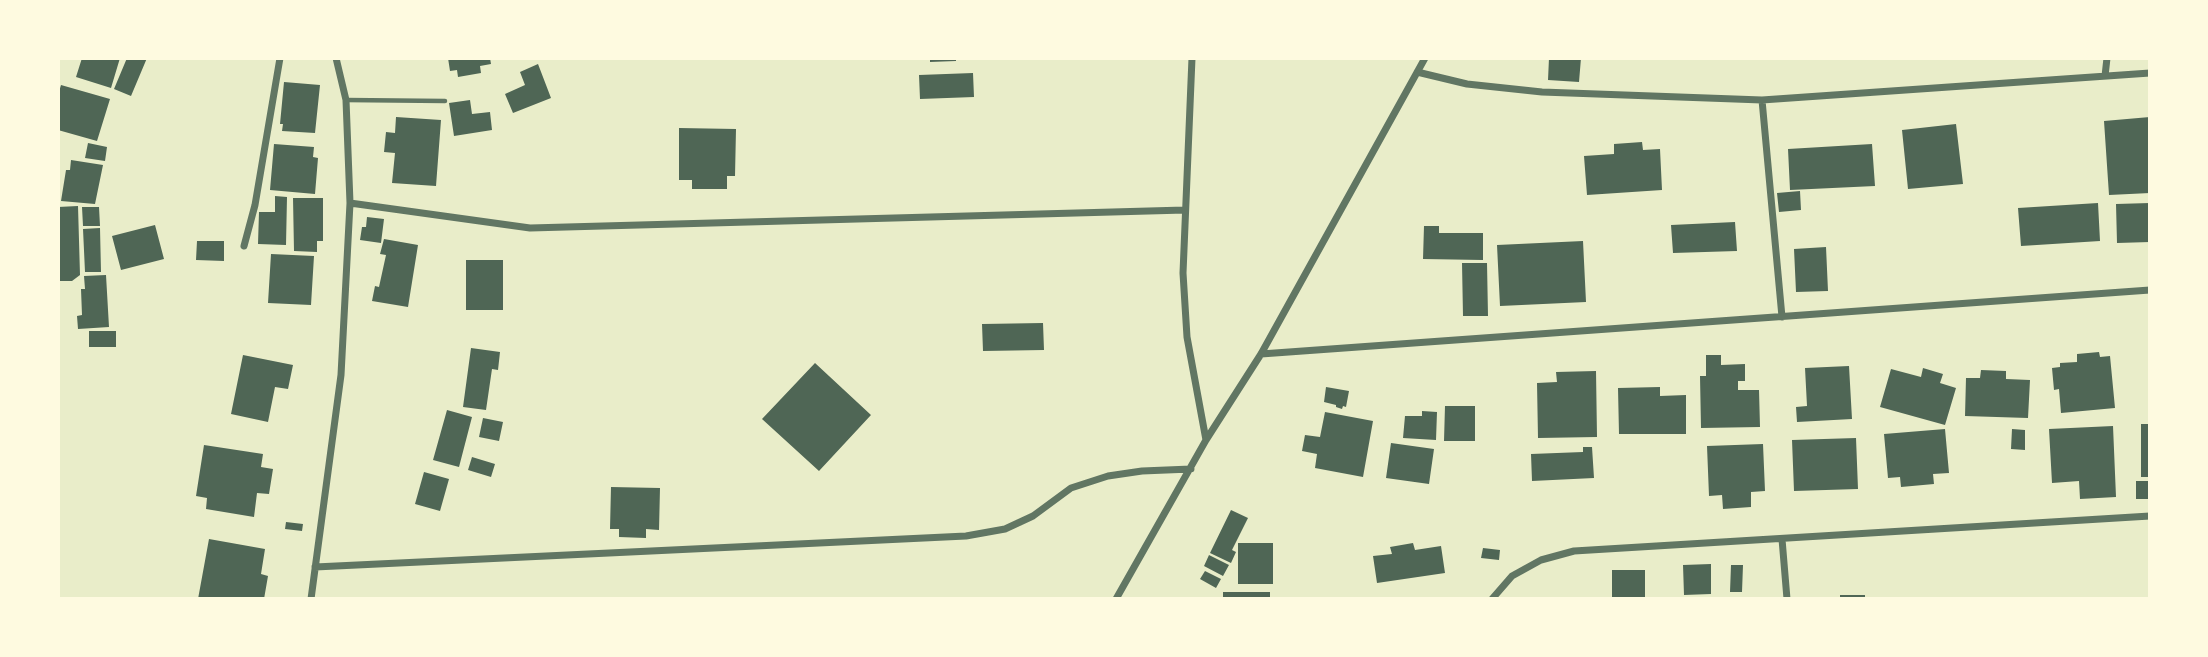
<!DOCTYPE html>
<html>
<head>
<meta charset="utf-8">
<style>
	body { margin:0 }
	#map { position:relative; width:2208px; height:657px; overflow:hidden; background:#e9edc9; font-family:Mulish,sans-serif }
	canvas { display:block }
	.frame { position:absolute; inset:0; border:60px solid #fefae0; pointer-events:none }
</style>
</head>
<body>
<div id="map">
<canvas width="2208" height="657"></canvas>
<div class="frame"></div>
</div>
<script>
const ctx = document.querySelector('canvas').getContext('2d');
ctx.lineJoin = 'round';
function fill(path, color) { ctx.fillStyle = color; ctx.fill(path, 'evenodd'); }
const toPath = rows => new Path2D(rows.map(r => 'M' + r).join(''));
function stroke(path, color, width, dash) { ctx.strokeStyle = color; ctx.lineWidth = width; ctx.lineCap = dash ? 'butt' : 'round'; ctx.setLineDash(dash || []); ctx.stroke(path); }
const building = toPath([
	[82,58,120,58,111,88,76,77],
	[127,58,147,58,131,96,114,89],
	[448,58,490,58,491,64,480,66,481,73,458,77,457,70,450,71],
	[930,58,956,58,956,61,930,62],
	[1549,58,1581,58,1579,82,1548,80],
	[538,64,551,98,513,113,505,94,525,85,520,72],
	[973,73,974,97,920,99,919,75],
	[284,82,320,85,315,133,282,131,283,124,280,124],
	[61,85,110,99,97,141,58,130,58,95],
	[470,100,472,114,490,112,492,130,454,136,449,103],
	[396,117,441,120,436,186,392,183,395,153,384,152,386,132,395,133],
	[2150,117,2150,193,2109,195,2104,121],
	[1956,124,1963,184,1908,189,1902,130],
	[679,128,736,129,735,176,727,176,727,189,692,189,692,180,679,180],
	[1642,142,1643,150,1660,149,1662,190,1587,195,1584,156,1614,154,1614,144],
	[88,143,107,147,105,161,85,158],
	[274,144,314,147,313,157,318,158,315,194,270,190],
	[1872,144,1875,186,1790,190,1788,149],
	[71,160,103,165,95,204,61,201,66,170,70,170],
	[1800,191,1801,210,1779,212,1777,193],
	[275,196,287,197,286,245,258,244,259,212,275,212],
	[293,198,323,198,323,241,317,241,317,252,294,251],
	[2098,203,2100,241,2021,246,2018,208],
	[2150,203,2150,242,2117,243,2116,204],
	[78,206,80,275,72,281,58,281,58,207],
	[82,207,99,207,100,226,83,226],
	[367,217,384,219,381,243,360,240,362,227,366,227],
	[1735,222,1737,251,1673,253,1671,225],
	[155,225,164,259,121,270,112,236],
	[1424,226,1439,226,1439,233,1483,233,1483,260,1423,259],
	[100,228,101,272,85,272,83,229],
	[384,239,418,245,408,307,372,301,375,286,379,287,386,255,380,254],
	[197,241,224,241,224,261,196,260],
	[1583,241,1586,302,1500,306,1497,245],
	[1826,247,1828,291,1796,292,1794,249],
	[271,254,314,256,311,305,268,303],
	[466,260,503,260,503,310,466,310],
	[1462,263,1487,263,1488,316,1463,316],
	[106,275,109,327,78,329,77,316,82,315,81,289,85,289,84,276],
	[1043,323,1044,350,983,351,982,324],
	[89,331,116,331,116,347,89,347],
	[471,348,500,352,498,370,492,369,486,410,463,407],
	[2099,352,2100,357,2110,356,2115,408,2061,413,2059,389,2054,390,2052,368,2060,367,2060,363,2077,362,2077,354],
	[243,355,293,365,288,389,275,387,268,422,231,414],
	[1706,355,1721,355,1721,365,1745,364,1745,381,1738,381,1738,390,1759,390,1760,427,1701,428,1700,376,1706,376],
	[815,363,871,415,819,471,762,419],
	[1849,366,1852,419,1797,422,1796,407,1807,406,1805,368],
	[1923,368,1943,374,1940,383,1956,388,1945,425,1880,407,1891,369,1921,377],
	[1981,370,2006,371,2006,379,2030,380,2028,418,1965,416,1966,378,1980,378],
	[1596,371,1597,437,1538,438,1537,383,1557,382,1556,372],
	[1326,387,1349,391,1346,407,1343,406,1342,409,1336,407,1336,405,1324,402],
	[1660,387,1660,396,1686,395,1686,434,1619,434,1618,388],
	[1445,406,1475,406,1475,441,1444,441],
	[447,410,472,417,459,467,433,460],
	[1422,411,1437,412,1436,440,1403,438,1405,416,1422,416],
	[1325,412,1373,421,1363,477,1315,468,1317,454,1302,451,1305,435,1320,437],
	[483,418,503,422,499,441,479,437],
	[2141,424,2150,424,2150,477,2141,477],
	[2113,426,2116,497,2080,499,2079,481,2052,483,2049,429],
	[1945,429,1949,473,1933,474,1934,484,1901,487,1900,477,1888,478,1884,434],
	[2012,429,2025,430,2025,450,2011,449],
	[1856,438,1858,489,1794,491,1792,440],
	[1391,443,1434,449,1429,484,1386,478],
	[1763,444,1765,491,1751,492,1751,507,1723,509,1722,495,1709,496,1707,446],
	[204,445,263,454,261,467,273,469,269,494,257,493,254,517,206,509,207,498,196,496],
	[1583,447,1592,447,1594,478,1532,481,1531,454,1583,452],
	[472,457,495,464,491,477,468,470],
	[424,472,449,479,440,511,415,504],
	[2136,481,2149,481,2149,499,2136,499],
	[611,487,660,488,659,530,646,529,646,538,619,537,619,529,610,529],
	[1231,510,1248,518,1232,550,1236,552,1231,563,1210,553],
	[286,522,303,524,302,531,285,529],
	[209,539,265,549,261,574,268,576,264,599,198,599],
	[1238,543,1273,543,1273,584,1238,584],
	[1413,543,1415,550,1441,546,1445,573,1377,583,1373,556,1392,554,1390,547],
	[1483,548,1500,550,1499,560,1481,558],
	[1209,555,1229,565,1223,576,1204,566],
	[1711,564,1711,594,1684,595,1683,565],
	[1731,565,1743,565,1742,592,1730,592],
	[1612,570,1645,570,1645,599,1612,599],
	[1205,571,1221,579,1216,588,1200,579],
	[1223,592,1270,592,1270,599,1223,599],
	[1840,595,1865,595,1865,599,1840,599]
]);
const service = toPath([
	[346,100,445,101]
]);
const minor = toPath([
	[1192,58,1183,273,1187,337,1206,440],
	[1417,72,1467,84,1542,92,1762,100,2150,73],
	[2105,76,2107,58],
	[1762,100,1782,317],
	[350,203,530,228,1185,210],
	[244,246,255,205,280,58],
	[1261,354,2150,290],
	[1782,539,1787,599],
	[315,567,966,536,1005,529,1033,516,1071,488,1108,476,1142,471,1191,469],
	[311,599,341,375,350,203,346,100,336,58],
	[1116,599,1206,440,1261,354,1425,58],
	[1492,599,1512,576,1541,560,1574,551,2150,516]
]);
fill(building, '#4f6655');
stroke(service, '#617663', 4.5);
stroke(minor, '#617663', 7);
</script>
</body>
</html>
